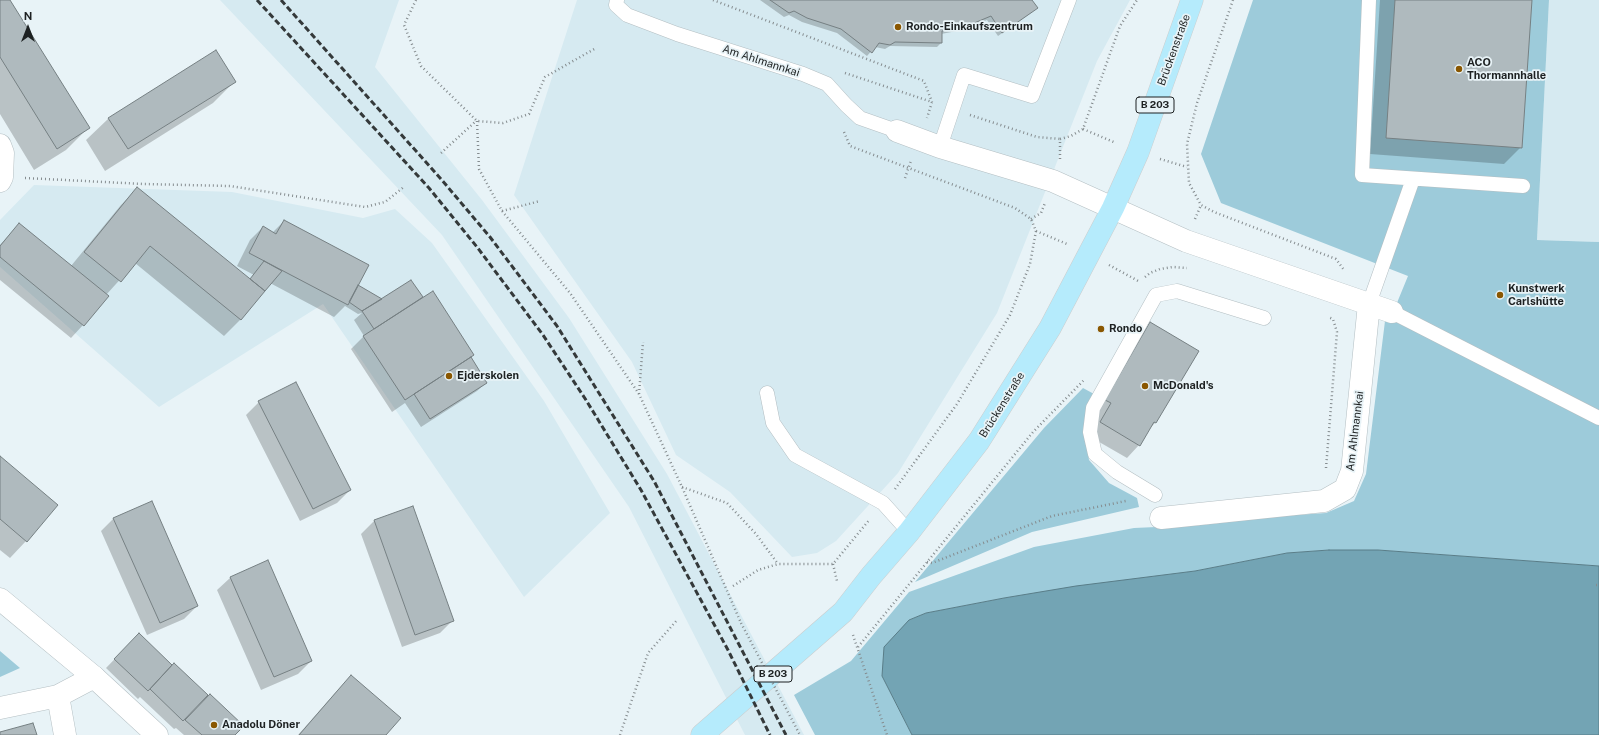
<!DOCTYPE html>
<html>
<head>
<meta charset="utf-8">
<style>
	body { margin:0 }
	#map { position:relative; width:1599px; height:735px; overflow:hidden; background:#e8f3f7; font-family:"Public Sans",sans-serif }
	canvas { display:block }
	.north { position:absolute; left:8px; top:8px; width:40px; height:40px; -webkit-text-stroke:3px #e8f3f7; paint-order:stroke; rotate:0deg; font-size:11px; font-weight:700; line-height:16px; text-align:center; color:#1d2122 }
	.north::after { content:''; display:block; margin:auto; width:14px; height:18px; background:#1d2122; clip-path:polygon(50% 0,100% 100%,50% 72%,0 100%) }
</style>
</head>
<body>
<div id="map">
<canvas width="1599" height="735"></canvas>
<div class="north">N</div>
</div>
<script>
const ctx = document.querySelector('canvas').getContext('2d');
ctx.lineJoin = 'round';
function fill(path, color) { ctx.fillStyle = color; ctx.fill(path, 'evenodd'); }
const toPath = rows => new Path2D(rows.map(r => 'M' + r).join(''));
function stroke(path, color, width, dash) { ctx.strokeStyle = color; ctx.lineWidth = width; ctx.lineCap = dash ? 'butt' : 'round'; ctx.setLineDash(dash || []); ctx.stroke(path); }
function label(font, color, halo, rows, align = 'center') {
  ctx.font = font + ' "Public Sans",sans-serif'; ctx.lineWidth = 3.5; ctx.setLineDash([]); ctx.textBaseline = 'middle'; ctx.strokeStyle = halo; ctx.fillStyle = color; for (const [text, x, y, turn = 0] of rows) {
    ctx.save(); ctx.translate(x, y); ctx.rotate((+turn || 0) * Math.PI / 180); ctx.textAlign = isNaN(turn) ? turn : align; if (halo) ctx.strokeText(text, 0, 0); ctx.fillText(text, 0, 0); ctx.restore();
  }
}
const built = toPath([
	[220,0,399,0,375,67,482,200,569,318,667,474,804,735,745,735,629,507,442,235],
	[577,0,1130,0,1097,61,997,313,898,473,836,541,817,553,792,557,730,492,676,455,632,362,514,195],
	[1549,0,1599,0,1599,242,1537,240],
	[34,185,232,192,363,218,395,209,432,243,544,401,610,513,524,597,323,304,159,407,0,267,0,220]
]);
const green = toPath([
	[1253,0,1549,0,1537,240,1599,242,1599,566,1378,550,1329,550,1287,553,1195,571,1004,598,926,613,909,620,882,676,912,735,815,735,794,695,851,661,909,592,1034,547,1134,528,1201,525,1281,516,1326,513,1354,501,1366,474,1386,313,1392,315,1408,276,1221,203,1201,154],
	[1083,388,1094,394,1085,430,1089,460,1109,483,1137,498,1139,507,1032,532,915,582,1044,428],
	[0,651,20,668,0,677]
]);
const water = toPath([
	[1329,550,1378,550,1599,566,1599,735,912,735,882,676,884,647,909,620,926,613,1004,598,1076,586,1195,571,1287,553,1329,550]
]);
const shadow = toPath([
	[0,0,9,0,88,128,66,150,34,170,0,114],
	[760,0,1031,0,1032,12,998,36,987,20,962,30,941,34,941,43,937,47,890,46,885,49,875,47,867,56,837,33,802,22,789,15,784,17],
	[1380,0,1531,0,1521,147,1504,164,1370,154],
	[235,81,213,103,105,171,86,140,108,119],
	[137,189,250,280,254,275,237,266,250,240,263,227,272,233,284,221,357,286,380,299,422,297,420,301,473,355,470,358,486,383,477,391,421,427,405,403,392,412,351,349,364,336,354,320,362,313,358,314,345,306,334,317,270,283,241,319,224,336,135,263,106,295,83,325,71,338,0,280,0,245,19,224,71,266,121,205],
	[1150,324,1197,351,1155,423,1150,428,1139,445,1127,458,1087,435,1092,413,1138,337],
	[259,402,350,490,337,503,300,521,246,415],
	[0,457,26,541,10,558,0,550],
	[413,508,453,620,440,633,402,647,361,534,374,521],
	[114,518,197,606,184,619,147,635,101,531],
	[267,561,311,661,298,674,261,690,217,590,230,578],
	[139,634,172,666,174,665,208,697,234,735,184,735,176,728,174,729,140,697,138,699,106,668],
	[351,676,385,735,298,735,335,693]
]);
const building = toPath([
	[0,0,10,0,90,128,57,149,0,57,0,0],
	[770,0,1032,0,1038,8,1002,33,991,16,967,26,942,31,942,43,895,42,890,45,879,43,872,53,841,29,807,18,794,11,789,13,770,0],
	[1395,0,1532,0,1522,148,1386,138,1395,0],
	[216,50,236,82,128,149,108,118,216,50],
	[137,187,265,291,241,320,150,246,121,282,84,252,137,187],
	[284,220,369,265,348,305,249,253,263,226,276,234,284,220],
	[19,223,109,296,84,326,0,257,0,246,19,223],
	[264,261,282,271,265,291,250,279,264,261],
	[411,280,423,297,374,329,362,311,411,280],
	[358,285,382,299,362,311,349,302,358,285],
	[433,291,474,355,405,400,363,336,433,291],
	[1150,322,1199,351,1156,423,1154,422,1140,446,1100,422,1111,403,1105,400,1150,322],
	[471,357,487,383,430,419,414,394,471,357],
	[296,382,351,490,313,509,258,401,296,382],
	[0,456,58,505,27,542,0,519,0,456],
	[152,501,198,606,160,623,113,518,152,501],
	[413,506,454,621,415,635,374,520,413,506],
	[268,560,312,661,274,677,230,577,268,560],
	[139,633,172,665,148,691,114,659,139,633],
	[174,663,208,695,183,721,150,689,174,663],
	[351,675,401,718,386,735,299,735,351,675],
	[210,694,244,726,235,735,202,735,185,720,210,694],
	[33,723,37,735,0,735,0,732,33,723]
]);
const path = toPath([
	[416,0,404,25,421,66,477,121,503,123,529,114,545,77,596,48],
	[713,0,924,81,932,102],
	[1233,0,1197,103,1187,144,1189,183,1201,205,1214,212,1336,259,1344,270],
	[845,73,932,102,927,118],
	[970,115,1037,137,1060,139],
	[477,121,479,169,502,211,570,293,639,394,682,487,741,623],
	[1083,129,1116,143],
	[844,132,850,146,1015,208,1031,219,1036,231,1030,264,1010,315,957,404,895,489],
	[441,153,476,121],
	[1060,159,1060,139,1071,136,1083,129,1120,26,1137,0],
	[1160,159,1187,167],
	[25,178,144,184,230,186,365,207,385,202,405,186],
	[905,178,911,161],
	[502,211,540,201],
	[1031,219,1041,213,1045,203],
	[1195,219,1201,205],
	[1036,231,1067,244],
	[1109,265,1140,282],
	[1145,277,1150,273,1160,269,1173,267,1187,268],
	[639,394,643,342],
	[1326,468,1337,332,1333,319,1328,317],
	[682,487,727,503,756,534,778,564],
	[927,562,932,563,1052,516,1126,501],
	[833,564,837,581],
	[1596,585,1599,585],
	[733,586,758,570,778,564,833,564,870,519],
	[853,635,887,735],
	[858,647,1033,432,1085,379],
	[620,735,648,653,678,619]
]);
const lane = toPath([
	[617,0,616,5,627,15,677,34,803,74,827,84,846,105,860,118,897,131],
	[1369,0,1362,175,1523,186],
	[940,147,964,75,1032,96,1069,0],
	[1369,304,1413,179],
	[1392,312,1599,418],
	[767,393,773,423,795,455,883,503,909,532],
	[1155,495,1117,472,1095,454,1090,432,1093,408,1156,295,1177,291,1264,318]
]);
const street = toPath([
	[897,131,940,147,1053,181,1186,241,1392,312],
	[0,145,3,153,2,177,0,181],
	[1161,518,1324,501,1345,489,1352,471,1369,304],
	[58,696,65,735],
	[0,708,58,696,94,677]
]);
const secondary = toPath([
	[0,599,94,677,157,735]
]);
const primary = toPath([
	[702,735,843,612,871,576,909,532,979,441,1050,328,1113,208,1138,152,1192,0]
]);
const rail = toPath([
	[257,0,429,188,477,247,543,335,586,400,641,490,728,650,770,735],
	[281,0,441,179,490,237,557,326,654,481,786,735]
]);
const pathBridge = toPath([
	[741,623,800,735]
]);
const markers = [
	[898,27,4,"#8a5701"],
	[1459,69,4,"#8a5701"],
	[1500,295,4,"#8a5701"],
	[1101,329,4,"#8a5701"],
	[449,376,4,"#8a5701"],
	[1145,386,4,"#8a5701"],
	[214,725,4,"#8a5701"]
];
const shields = [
	[1155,105,38],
	[773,674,38]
];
const shieldNames = [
	["B 203",1155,105],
	["B 203",773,674]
];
const poiNames = [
	["Rondo-Einkaufszentrum",906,27],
	["ACO",1467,63],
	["Thormannhalle",1467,76],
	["Kunstwerk",1508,289],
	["Carlshütte",1508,302],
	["Rondo",1109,329],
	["Ejderskolen",457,376],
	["McDonald's",1153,386],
	["Anadolu Döner",222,725]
];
const streetNames = [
	["Brückenstraße",1174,50,-70],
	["Am Ahlmannkai",761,61,18],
	["Brückenstraße",1002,405,-58],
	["Am Ahlmannkai",1355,431,-83]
];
fill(built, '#d6eaf1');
fill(green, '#9dcbda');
fill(water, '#73a4b4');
stroke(water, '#597d88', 1);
fill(shadow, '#0003');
fill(building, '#afbabe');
stroke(building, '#768083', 1);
stroke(lane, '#b4bfc3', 15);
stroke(street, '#b4bfc3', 23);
stroke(secondary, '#b4bfc3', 23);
stroke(primary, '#cdcece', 23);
stroke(path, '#858c8f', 2.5, [1, 3]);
stroke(lane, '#fff', 14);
stroke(street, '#fff', 22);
stroke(secondary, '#fff', 22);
stroke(primary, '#b5ebfc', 22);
stroke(rail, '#34393a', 3, [6, 3]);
stroke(pathBridge, '#858c8f', 2.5, [1, 3]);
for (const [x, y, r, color] of markers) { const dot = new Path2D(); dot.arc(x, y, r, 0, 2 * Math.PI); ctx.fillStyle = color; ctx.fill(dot); stroke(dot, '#e8f3f7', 1.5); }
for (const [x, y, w] of shields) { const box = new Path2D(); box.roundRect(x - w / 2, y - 8, w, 16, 3); ctx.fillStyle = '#e8f3f7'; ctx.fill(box); stroke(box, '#1d2122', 1); }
label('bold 10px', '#1d2122', null, shieldNames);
label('bold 11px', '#1d2122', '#e8f3f7', poiNames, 'left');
label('11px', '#1d2122', '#e8f3f7', streetNames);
</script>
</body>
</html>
